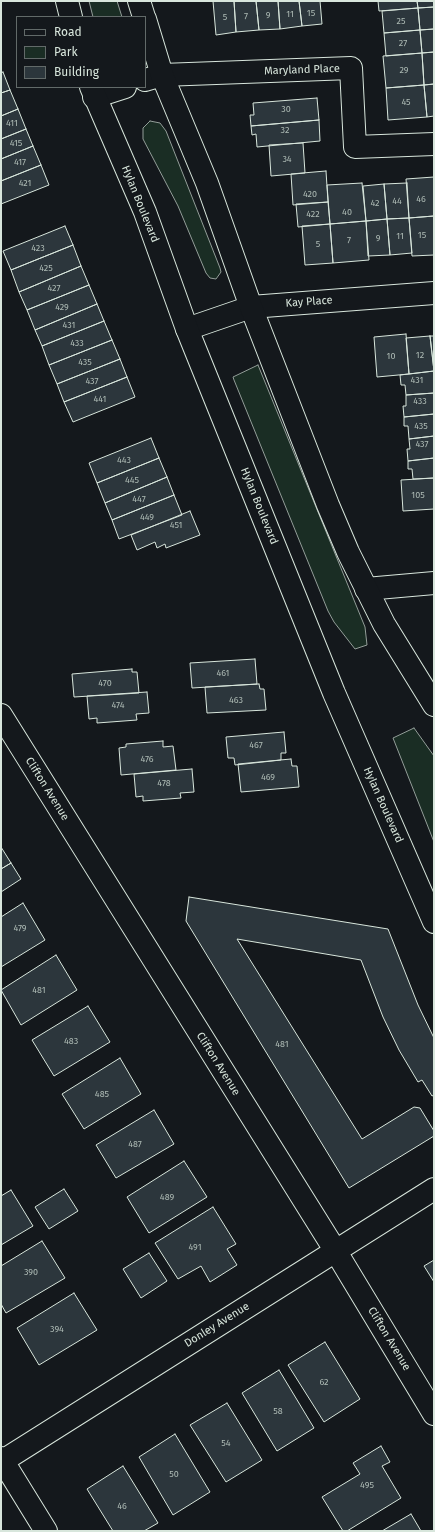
<!DOCTYPE html>
<html>
<head>
<meta charset="utf-8">
<style>
	body { margin:0 }
	#map { position:relative; width:435px; height:1532px; overflow:hidden; background:#14181c; font-family:"Fira Sans",sans-serif }
	canvas { display:block }
	.frame { position:absolute; inset:0; border:2px solid #d8e6dc; pointer-events:none }
	.legend { position:absolute; left:16px; top:16px; width:130px; height:72px; box-sizing:border-box; background:#14181c; border:1px solid #626a69; margin:0; padding:5px 7px; list-style:none; font-size:12px; color:#d8e6dc }
	.legend li { display:flex; align-items:center; gap:8px; height:20px }
	.legend b { width:20px; border:1px solid #626a69 }
</style>
</head>
<body>
<div id="map">
<canvas width="435" height="1532"></canvas>
<div class="frame"></div>
<ul class="legend">
<li><b style="height:5px;background:#14181c"></b>Road</li>
<li><b style="height:11px;background:#1a2d24"></b>Park</li>
<li><b style="height:11px;background:#2c363c"></b>Building</li>
</ul>
</div>
<script>
const ctx = document.querySelector('canvas').getContext('2d');
ctx.lineJoin = 'round';
function fill(path, color) { ctx.fillStyle = color; ctx.fill(path, 'evenodd'); }
const toPath = rows => new Path2D(rows.map(r => 'M' + r).join(''));
function stroke(path, color, width, dash) { ctx.strokeStyle = color; ctx.lineWidth = width; ctx.lineCap = dash ? 'butt' : 'round'; ctx.setLineDash(dash || []); ctx.stroke(path); }
function label(font, color, halo, rows, align = 'center') {
  ctx.font = font + ' "Fira Sans",sans-serif'; ctx.lineWidth = 3; ctx.setLineDash([]); ctx.textBaseline = 'middle'; ctx.strokeStyle = halo; ctx.fillStyle = color; for (const [text, x, y, turn = 0] of rows) {
    ctx.save(); ctx.translate(x, y); ctx.rotate((+turn || 0) * Math.PI / 180); ctx.textAlign = isNaN(turn) ? turn : align; if (halo) ctx.strokeText(text, 0, 0); ctx.fillText(text, 0, 0); ctx.restore();
  }
}
const green = toPath([
	[89,1,117,1,122,17,93,17,89,1],
	[150,121,160,123,166,131,220,268,221,272,216,279,210,278,206,273,178,206,143,139,143,128,150,121],
	[258,365,365,627,367,645,355,649,334,622,328,611,234,380,233,377,258,365],
	[414,728,434,756,434,842,393,738,414,728]
]);
const building = toPath([
	[213,1,234,1,236,32,216,35,213,1],
	[234,1,256,1,259,30,236,32,234,1],
	[256,1,278,1,280,29,259,30,256,1],
	[278,1,299,1,302,26,280,29,278,1],
	[299,1,320,1,322,24,302,26,299,1],
	[378,1,417,1,418,8,379,11,378,1],
	[417,1,434,1,434,7,418,8,417,1],
	[434,7,434,29,420,30,418,8,434,7],
	[418,8,420,30,384,33,382,11,418,8],
	[434,29,434,52,422,53,420,30,434,29],
	[420,30,422,53,386,56,384,33,420,30],
	[434,52,434,84,424,85,422,53,434,52],
	[422,53,424,85,386,88,383,56,422,53],
	[3,72,10,90,1,93,1,73,3,72],
	[434,84,434,116,427,117,424,85,434,84],
	[424,85,427,117,388,120,386,88,424,85],
	[10,90,18,109,1,116,1,93,10,90],
	[317,98,319,120,251,126,250,115,254,115,253,103,317,98],
	[18,109,26,129,1,139,1,116,18,109],
	[319,120,320,141,257,147,256,134,252,135,251,126,319,120],
	[26,129,33,146,1,159,1,139,26,129],
	[303,143,305,173,271,176,269,145,303,143],
	[33,146,41,165,1,181,1,159,33,146],
	[41,165,49,185,1,204,1,181,41,165],
	[326,171,328,202,293,205,291,174,326,171],
	[434,177,434,216,409,218,406,179,434,177],
	[362,183,366,221,330,224,327,185,362,183],
	[407,183,409,218,387,219,384,184,407,183],
	[384,184,387,219,366,221,363,186,384,184],
	[328,202,330,224,298,227,296,204,328,202],
	[434,216,434,255,412,256,409,218,434,216],
	[409,218,412,253,390,255,387,219,409,218],
	[387,219,390,255,368,256,366,221,387,219],
	[366,221,369,260,333,263,330,224,366,221],
	[330,224,333,263,305,265,302,226,330,224],
	[65,226,73,245,11,270,3,251,65,226],
	[73,245,81,266,19,292,11,270,73,245],
	[81,266,89,285,27,310,19,292,81,266],
	[89,285,97,304,35,330,27,310,89,285],
	[97,304,104,321,42,346,35,330,97,304],
	[104,321,112,340,49,365,42,346,104,321],
	[406,334,409,374,377,377,374,337,406,334],
	[430,336,434,371,409,374,406,338,430,336],
	[430,336,434,336,434,371,430,336],
	[112,340,120,359,57,384,49,365,112,340],
	[120,359,127,377,64,402,57,384,120,359],
	[434,371,434,393,406,395,405,385,401,385,400,375,434,371],
	[127,377,135,397,73,422,64,402,127,377],
	[434,393,434,414,404,417,403,406,406,406,406,395,434,393],
	[434,414,434,436,409,439,408,426,404,426,404,417,434,414],
	[434,436,434,458,408,461,407,449,410,449,409,439,434,436],
	[151,438,159,458,97,483,89,463,151,438],
	[159,458,167,477,105,503,97,483,159,458],
	[434,458,434,478,413,479,412,469,408,469,408,461,434,458],
	[167,477,174,495,112,520,105,503,167,477],
	[434,478,434,509,403,511,401,480,434,478],
	[174,495,182,515,119,539,112,520,174,495],
	[190,511,200,535,166,548,165,544,157,548,155,542,137,550,131,535,190,511],
	[255,659,257,684,192,688,190,663,255,659],
	[132,669,132,672,137,672,139,693,74,697,72,674,132,669],
	[259,684,260,689,264,689,266,710,207,713,205,687,259,684],
	[147,692,149,713,136,714,137,720,97,723,97,718,89,719,87,696,147,692],
	[284,732,286,753,281,753,281,760,235,765,234,758,228,758,226,737,284,732],
	[163,741,163,747,173,746,176,770,121,775,119,748,126,747,126,744,163,741],
	[291,759,292,766,297,766,299,787,241,792,238,764,291,759],
	[192,769,194,792,180,793,181,798,143,801,143,796,136,797,134,774,192,769],
	[1,847,11,863,1,869,1,847],
	[11,863,21,879,1,892,1,869,11,863],
	[189,897,388,929,418,1005,434,1038,434,1095,432,1096,422,1080,418,1082,399,1050,383,1017,361,960,237,939,362,1139,414,1107,420,1108,434,1131,434,1136,349,1188,186,921,189,897],
	[23,903,45,940,1,967,1,917,23,903],
	[56,955,77,990,21,1025,1,990,56,955],
	[88,1006,110,1042,54,1076,32,1040,88,1006],
	[120,1058,141,1094,84,1129,62,1094,120,1058],
	[154,1110,174,1144,116,1178,96,1145,154,1110],
	[184,1161,207,1197,149,1233,127,1197,184,1161],
	[64,1189,78,1211,49,1229,35,1207,64,1189],
	[11,1190,33,1226,1,1245,1,1196,11,1190],
	[213,1207,236,1244,227,1249,237,1265,210,1282,201,1266,178,1279,155,1243,213,1207],
	[42,1241,65,1278,6,1313,1,1304,1,1266,42,1241],
	[149,1253,167,1281,141,1298,123,1269,149,1253],
	[434,1260,434,1282,424,1266,434,1260],
	[74,1293,97,1330,39,1365,17,1328,74,1293],
	[325,1342,360,1399,324,1422,288,1365,325,1342],
	[279,1370,314,1428,277,1451,242,1393,279,1370],
	[227,1403,262,1460,226,1482,190,1425,227,1403],
	[175,1434,210,1492,173,1515,139,1457,175,1434],
	[381,1446,390,1462,382,1466,401,1498,347,1531,343,1531,322,1497,360,1474,353,1463,381,1446],
	[123,1466,158,1523,144,1531,113,1531,87,1489,123,1466],
	[411,1514,421,1531,382,1531,411,1514]
]);
const minor = toPath([
	[145,80,162,75,351,68,355,147,434,144],
	[94,97,125,87],
	[187,329,251,307,434,293],
	[366,589,434,583],
	[1,715,335,1250,434,1414],
	[1,1458,46,1531],
	[1,1462,434,1189]
]);
const secondary = toPath([
	[67,1,71,17],
	[139,1,144,17],
	[145,19,162,75,207,183,251,307,328,505,348,552,384,624,434,705],
	[91,87,145,212,187,329,334,693,434,922]
]);
const numberNames = [
	["15",311,13],
	["11",290,14],
	["9",268,15],
	["7",246,16],
	["5",225,17],
	["25",401,21],
	["27",403,43],
	["29",404,70],
	["45",406,102],
	["30",286,109],
	["411",12,123],
	["32",285,130],
	["415",16,143],
	["34",287,159],
	["417",20,162],
	["421",25,183],
	["420",310,194],
	["46",421,199],
	["44",397,201],
	["42",375,203],
	["40",347,212],
	["422",313,214],
	["15",422,235],
	["11",400,236],
	["9",378,238],
	["7",349,240],
	["5",318,244],
	["423",38,248],
	["425",46,268],
	["427",54,288],
	["429",62,307],
	["431",69,325],
	["433",77,343],
	["12",420,355],
	["10",391,356],
	["435",85,362],
	["431",417,380],
	["437",92,381],
	["441",100,399],
	["433",420,401],
	["435",421,426],
	["437",422,444],
	["443",124,460],
	["445",132,480],
	["105",418,495],
	["447",139,499],
	["449",147,517],
	["451",176,525],
	["461",223,673],
	["470",105,683],
	["463",236,700],
	["474",118,705],
	["467",256,745],
	["476",147,759],
	["469",268,777],
	["478",164,783],
	["479",20,928],
	["481",39,990],
	["483",71,1041],
	["481",282,1044],
	["485",102,1094],
	["487",135,1144],
	["489",167,1197],
	["491",195,1247],
	["390",31,1272],
	["394",57,1329],
	["62",324,1382],
	["58",278,1411],
	["54",226,1443],
	["50",174,1474],
	["495",367,1485],
	["46",122,1506]
];
const streetNames = [
	["Maryland Place",302,70,-2],
	["Hylan Boulevard",140,204,68],
	["Kay Place",309,302,-4],
	["Hylan Boulevard",259,506,68],
	["Clifton Avenue",47,789,58],
	["Hylan Boulevard",383,805,66],
	["Clifton Avenue",218,1064,58],
	["Donley Avenue",217,1325,-32],
	["Clifton Avenue",389,1339,59]
];
fill(green, '#1a2d24');
stroke(green, '#939e99', 1);
fill(building, '#2c363c');
stroke(building, '#d8e6dc', 1);
stroke(minor, '#d8e6dc', 24);
stroke(secondary, '#d8e6dc', 24);
stroke(minor, '#14181c', 22);
stroke(secondary, '#14181c', 22);
label('9px', '#adbab4', null, numberNames);
label('11px', '#d8e6dc', '#14181c', streetNames);
</script>
</body>
</html>
